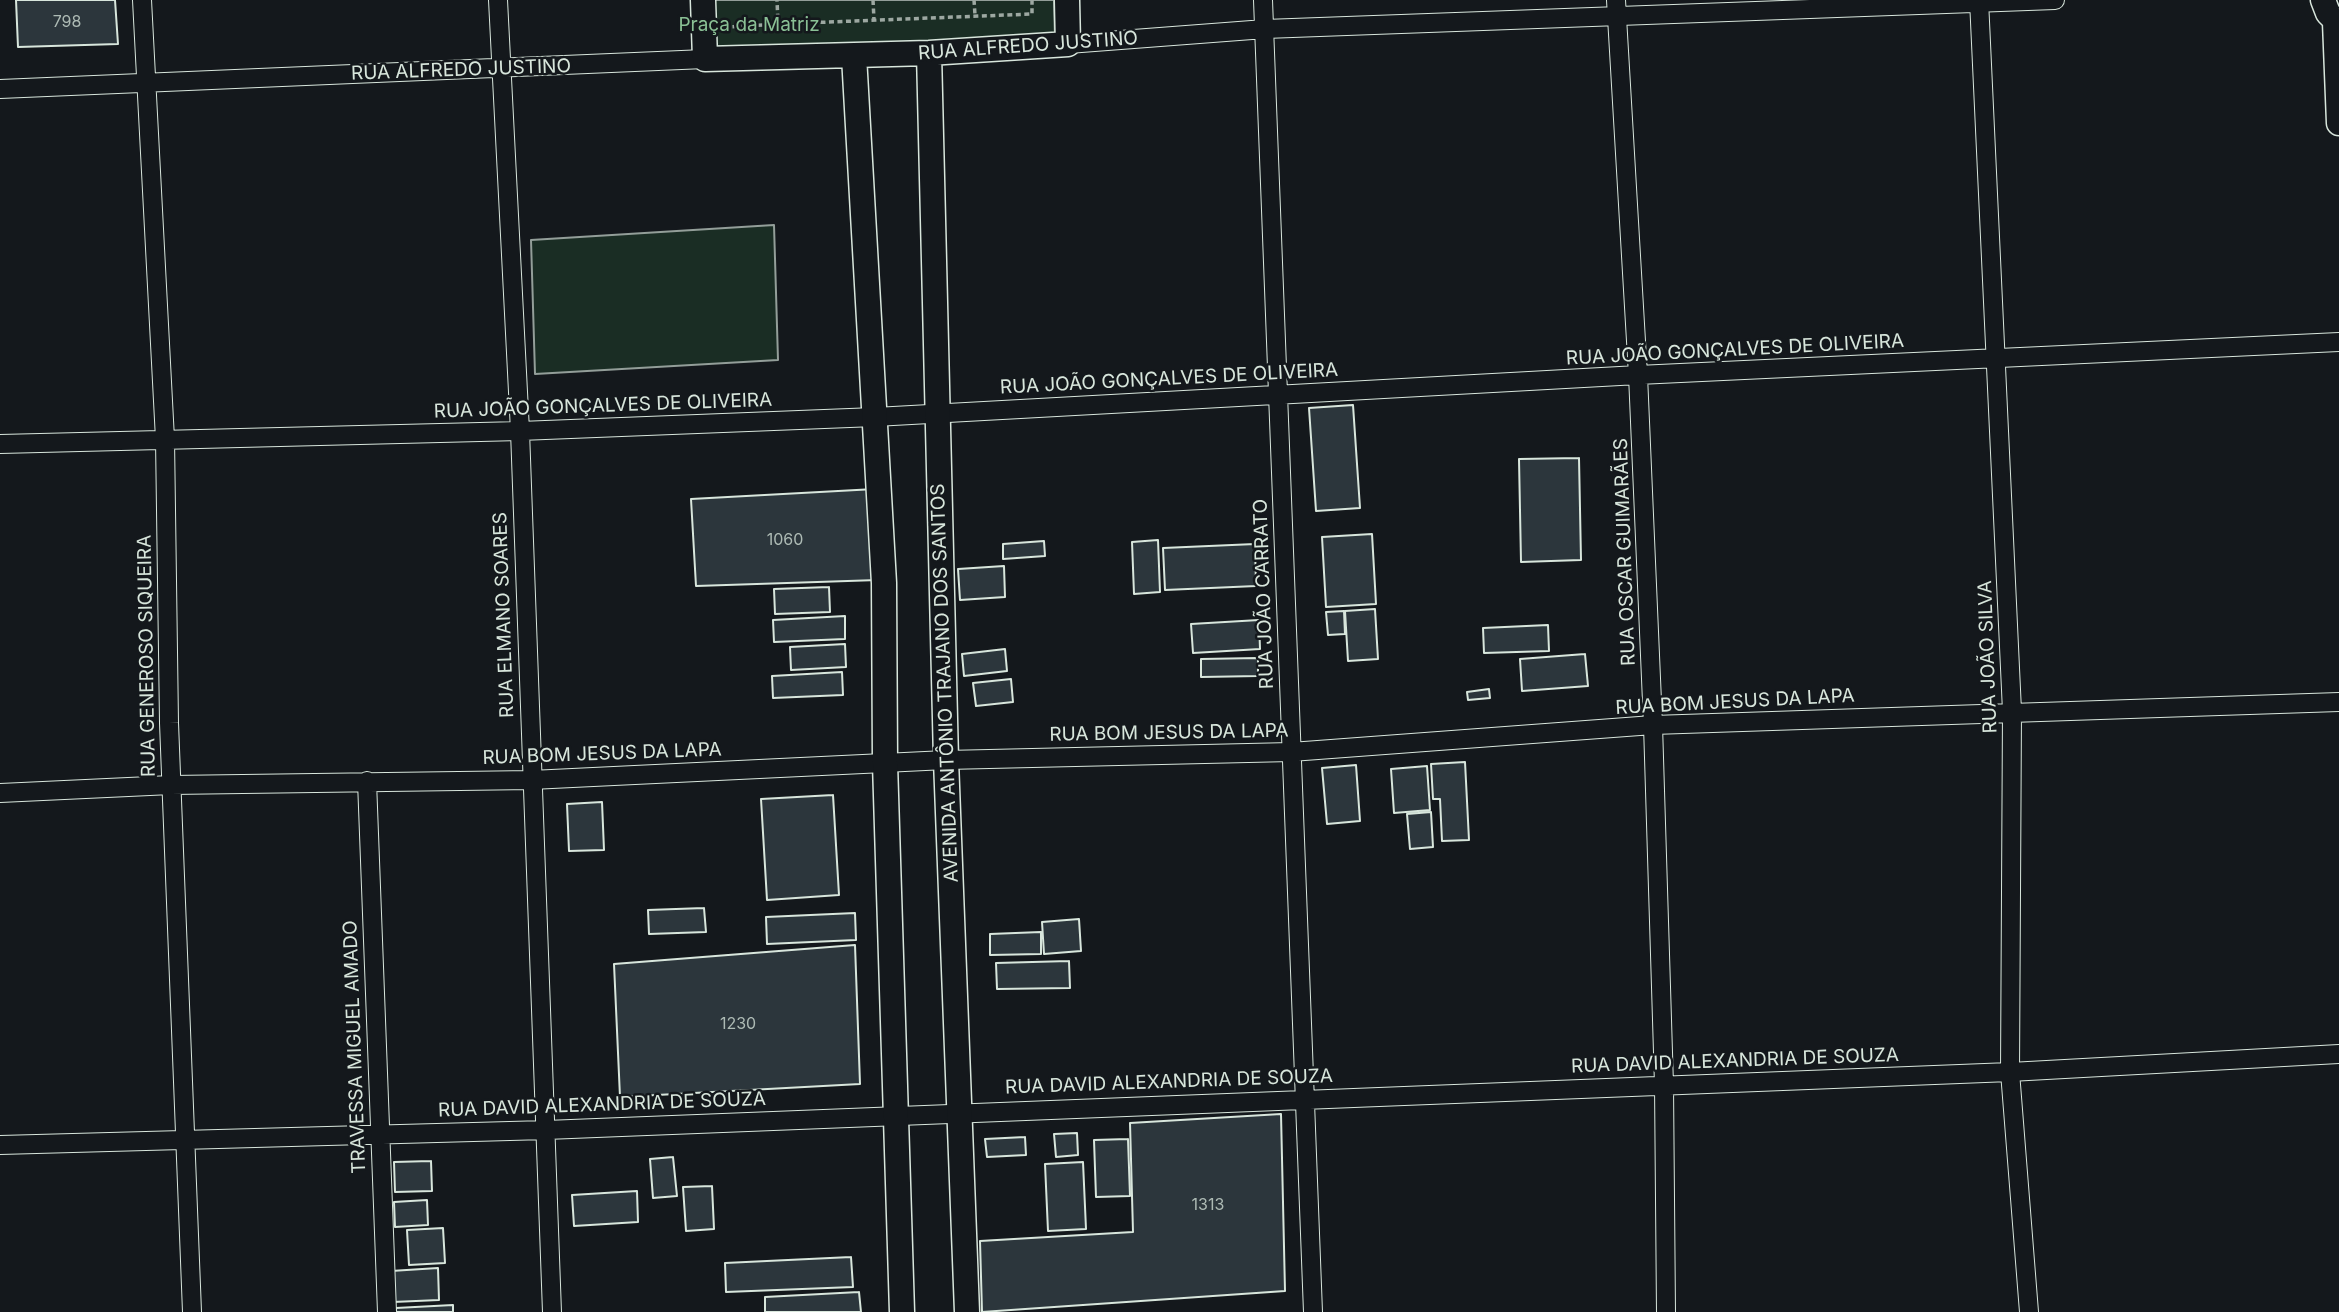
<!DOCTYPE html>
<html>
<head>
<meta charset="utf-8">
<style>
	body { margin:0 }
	canvas { display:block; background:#14181c }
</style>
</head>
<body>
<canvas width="2339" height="1312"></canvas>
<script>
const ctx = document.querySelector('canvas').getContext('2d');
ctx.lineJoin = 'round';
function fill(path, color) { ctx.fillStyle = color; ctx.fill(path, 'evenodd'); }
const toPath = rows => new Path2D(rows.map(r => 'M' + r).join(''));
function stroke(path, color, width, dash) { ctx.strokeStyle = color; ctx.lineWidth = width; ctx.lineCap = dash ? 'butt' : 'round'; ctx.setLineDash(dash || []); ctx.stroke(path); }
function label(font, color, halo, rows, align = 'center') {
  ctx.font = font + ' Inter,sans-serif'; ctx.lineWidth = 5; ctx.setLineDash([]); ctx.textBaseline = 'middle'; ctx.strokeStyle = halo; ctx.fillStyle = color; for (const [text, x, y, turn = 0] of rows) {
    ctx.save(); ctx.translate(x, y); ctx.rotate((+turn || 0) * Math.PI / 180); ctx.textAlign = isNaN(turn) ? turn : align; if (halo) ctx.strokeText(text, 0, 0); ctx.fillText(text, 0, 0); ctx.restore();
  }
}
const green = toPath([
	[706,0,1054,0,1055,38,705,51,706,0],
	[774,225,778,360,535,374,531,240,774,225]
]);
const building = toPath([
	[16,0,115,0,118,44,18,47,16,0],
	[1353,405,1360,508,1316,511,1309,408,1353,405],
	[1579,458,1581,560,1521,562,1519,459,1579,458],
	[875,489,878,580,696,586,691,499,875,489],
	[1372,534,1376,604,1326,607,1322,537,1372,534],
	[1158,540,1160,592,1134,594,1132,542,1158,540],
	[1044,541,1045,556,1003,559,1003,544,1044,541],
	[1255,544,1256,586,1165,590,1163,548,1255,544],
	[1004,566,1005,597,960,600,958,569,1004,566],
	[829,587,830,612,775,614,774,589,829,587],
	[1375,609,1378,659,1348,661,1345,611,1375,609],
	[1344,611,1345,634,1328,635,1326,612,1344,611],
	[845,616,845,639,774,642,773,620,845,616],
	[1259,620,1260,649,1193,653,1191,624,1259,620],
	[1548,625,1549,651,1484,653,1483,628,1548,625],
	[845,644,846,667,791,670,790,647,845,644],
	[1005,649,1007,671,964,676,962,654,1005,649],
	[1585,654,1588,686,1522,691,1520,659,1585,654],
	[1258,658,1258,676,1201,677,1201,659,1258,658],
	[842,672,843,695,773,698,772,676,842,672],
	[1011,679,1013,702,976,706,973,683,1011,679],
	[1489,689,1490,698,1468,700,1467,692,1489,689],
	[1465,762,1469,840,1442,841,1440,799,1433,799,1431,764,1465,762],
	[1356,765,1360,821,1327,824,1322,768,1356,765],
	[1427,766,1430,810,1394,813,1391,769,1427,766],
	[833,795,839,895,767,900,761,799,833,795],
	[602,802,604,850,569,851,567,804,602,802],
	[1431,812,1433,847,1410,849,1407,814,1431,812],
	[704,908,706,932,649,934,648,910,704,908],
	[855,913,856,940,767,944,766,917,855,913],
	[1079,919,1081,951,1044,954,1042,922,1079,919],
	[1041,932,1041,954,990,955,990,934,1041,932],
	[855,945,860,1084,620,1097,614,964,855,945],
	[1069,961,1070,988,997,989,996,963,1069,961],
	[1281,1114,1285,1291,982,1312,980,1241,1133,1232,1130,1123,1281,1114],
	[1077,1133,1078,1155,1056,1157,1054,1134,1077,1133],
	[1025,1137,1026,1155,987,1157,985,1139,1025,1137],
	[1128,1139,1130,1196,1096,1197,1094,1140,1128,1139],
	[673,1157,677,1196,653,1198,650,1159,673,1157],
	[431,1161,432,1191,395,1192,394,1162,431,1161],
	[1083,1162,1086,1229,1048,1231,1045,1164,1083,1162],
	[712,1186,714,1229,686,1231,683,1187,712,1186],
	[637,1191,638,1222,574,1226,572,1195,637,1191],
	[427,1200,428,1225,395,1227,394,1202,427,1200],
	[443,1228,445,1263,409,1265,407,1230,443,1228],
	[851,1257,853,1287,726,1292,725,1263,851,1257],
	[438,1268,439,1300,393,1302,391,1271,438,1268],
	[859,1292,861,1312,765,1312,765,1297,859,1292],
	[453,1305,453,1312,396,1312,396,1308,453,1305]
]);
const path = toPath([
	[873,0,874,20],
	[974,0,975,15],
	[728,23,728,27,778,24,777,0],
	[778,24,1032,14,1032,0]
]);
const street = toPath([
	[142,0,165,439,169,723,192,1312],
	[498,0,520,431,552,1312],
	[1263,0,1313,1312],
	[1616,0,1638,375,1653,725,1664,1085,1666,1312],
	[1979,0,2012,711,2010,1072,2029,1312],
	[1068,44,1265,29,2055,0],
	[0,89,705,59],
	[0,444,520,431,875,417,1638,375,2339,342],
	[367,781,387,1312],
	[0,793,171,785,531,780,946,760,1291,752,1653,725,2339,702],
	[0,1145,546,1130,2010,1072,2339,1054]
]);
const secondary = toPath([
	[703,0,705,59,929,53,1068,44,1067,0],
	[2323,0,2328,13,2339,24],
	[2335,22,2339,123],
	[929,53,946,760,967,1312],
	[854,56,884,583,885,763,902,1312]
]);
const numberNames = [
	["798",67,22],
	["1060",785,540],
	["1230",738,1024],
	["1313",1208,1205]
];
const parkNames = [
	["Praça da Matriz",749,25]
];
const streetNames = [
	["RUA ALFREDO JUSTINO",1028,46,-4],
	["RUA ALFREDO JUSTINO",461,70,-2],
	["RUA JOÃO GONÇALVES DE OLIVEIRA",1735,350,-3],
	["RUA JOÃO GONÇALVES DE OLIVEIRA",1169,379,-3],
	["RUA JOÃO GONÇALVES DE OLIVEIRA",603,406,-2],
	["RUA OSCAR GUIMARÃES",1625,552,-92],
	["RUA JOÃO CARRATO",1264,594,-92],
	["RUA ELMANO SOARES",504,615,-92],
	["RUA GENEROSO SIQUEIRA",147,656,-91],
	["RUA JOÃO SILVA",1988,657,-92],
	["AVENIDA ANTÔNIO TRAJANO DOS SANTOS",945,683,-92],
	["RUA BOM JESUS DA LAPA",1735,702,-3],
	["RUA BOM JESUS DA LAPA",1169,733,-1],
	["RUA BOM JESUS DA LAPA",602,754,-2],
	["TRAVESSA MIGUEL AMADO",355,1047,-92],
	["RUA DAVID ALEXANDRIA DE SOUZA",1735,1061,-2],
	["RUA DAVID ALEXANDRIA DE SOUZA",1169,1082,-2],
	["RUA DAVID ALEXANDRIA DE SOUZA",602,1105,-2]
];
fill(green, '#1a2d24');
stroke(green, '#939e99', 2);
fill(building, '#2c363c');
stroke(building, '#d8e6dc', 2);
stroke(street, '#d8e6dc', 20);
stroke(secondary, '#d8e6dc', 27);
stroke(path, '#9da8a2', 3.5, [5, 3.5]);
stroke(street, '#14181c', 18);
stroke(secondary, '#14181c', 24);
label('16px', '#adbab4', null, numberNames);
label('19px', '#8ac095', '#14181c', parkNames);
label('19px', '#d8e6dc', '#14181c', streetNames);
</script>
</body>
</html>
